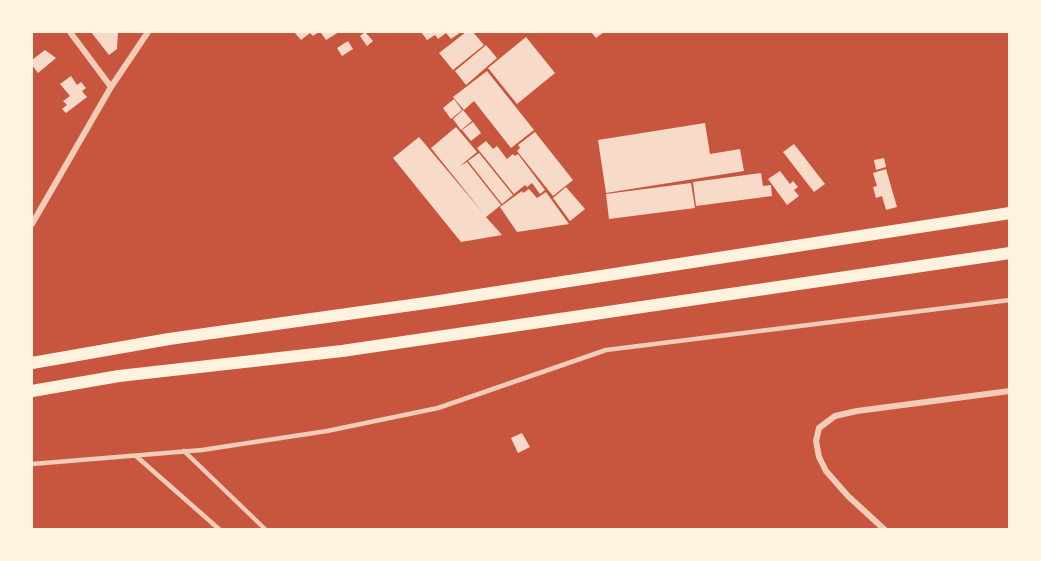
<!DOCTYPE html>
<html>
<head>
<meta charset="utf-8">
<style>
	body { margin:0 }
	#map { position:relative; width:1041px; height:561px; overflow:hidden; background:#c8553d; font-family:"Golos Text",sans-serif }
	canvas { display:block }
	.frame { position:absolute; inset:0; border:33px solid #fff3e0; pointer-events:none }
</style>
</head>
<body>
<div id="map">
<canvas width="1041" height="561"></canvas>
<div class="frame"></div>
</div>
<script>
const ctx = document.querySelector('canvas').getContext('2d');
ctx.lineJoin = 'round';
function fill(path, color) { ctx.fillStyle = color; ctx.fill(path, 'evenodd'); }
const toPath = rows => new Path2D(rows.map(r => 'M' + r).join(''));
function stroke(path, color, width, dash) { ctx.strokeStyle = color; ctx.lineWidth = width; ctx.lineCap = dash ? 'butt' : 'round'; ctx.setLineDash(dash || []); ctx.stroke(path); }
const building = toPath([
	[91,32,118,32,117,49,109,55],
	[294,32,319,32,313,36,310,33,301,40],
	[324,32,339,32,326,40,321,33],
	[365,32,373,41,367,46,360,36],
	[421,32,461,32,451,39,446,33,438,39,435,35,427,40],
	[466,32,473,32,484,45,453,70,439,53],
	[591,32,604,32,596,38],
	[526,37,555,73,517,104,488,68],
	[348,41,353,49,342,56,337,48],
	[486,45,497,58,466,85,455,71],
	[45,50,56,58,38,73,32,65,32,60],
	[487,71,534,130,511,148,474,101,464,110,453,97],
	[71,76,77,85,81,82,86,88,82,91,87,97,66,113,62,109,67,105,63,101,70,96,60,84],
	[454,99,462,110,451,119,443,108],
	[463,110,472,121,461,130,453,119],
	[473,122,481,133,471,141,462,130],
	[705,123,710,154,740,149,744,171,606,193,598,140],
	[456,127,477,152,460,166,467,162,501,205,486,217,502,235,461,242,393,158,419,137,484,214,431,148],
	[535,132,573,180,553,196,517,151,520,148,518,145],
	[486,141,493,149,497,146,507,159,513,154,515,156,518,154,545,190,540,194,532,183,527,187,525,185,514,194,477,148],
	[794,144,825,184,814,192,783,152],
	[479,153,513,195,502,204,468,161],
	[884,158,886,167,876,170,874,160],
	[886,169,897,207,886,210,882,196,876,198,873,187,877,186,873,173],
	[780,171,790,184,793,181,798,187,794,190,799,196,787,205,768,179],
	[761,173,763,186,771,185,772,196,696,206,693,182],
	[691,183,695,208,609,219,606,194],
	[566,187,585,209,570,221,553,198],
	[529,189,537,198,546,192,569,224,517,232,500,207,522,191,523,193],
	[522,433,530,447,518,453,511,438]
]);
const service = toPath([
	[184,451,266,530],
	[136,456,220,530],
	[32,464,202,450,327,431,438,408,606,350,1010,300]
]);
const minor = toPath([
	[70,32,111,87],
	[32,224,111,87,148,32],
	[885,530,848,496,826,471,819,457,816,441,819,428,835,416,857,411,1010,391]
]);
const secondary = toPath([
	[32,363,169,339,433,302,1010,213],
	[32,391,119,376,342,351,1010,253]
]);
fill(building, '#f7dbc8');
stroke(service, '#f1ccb7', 4.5);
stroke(minor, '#f1ccb7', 6);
stroke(secondary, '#fff3e0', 12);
</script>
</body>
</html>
